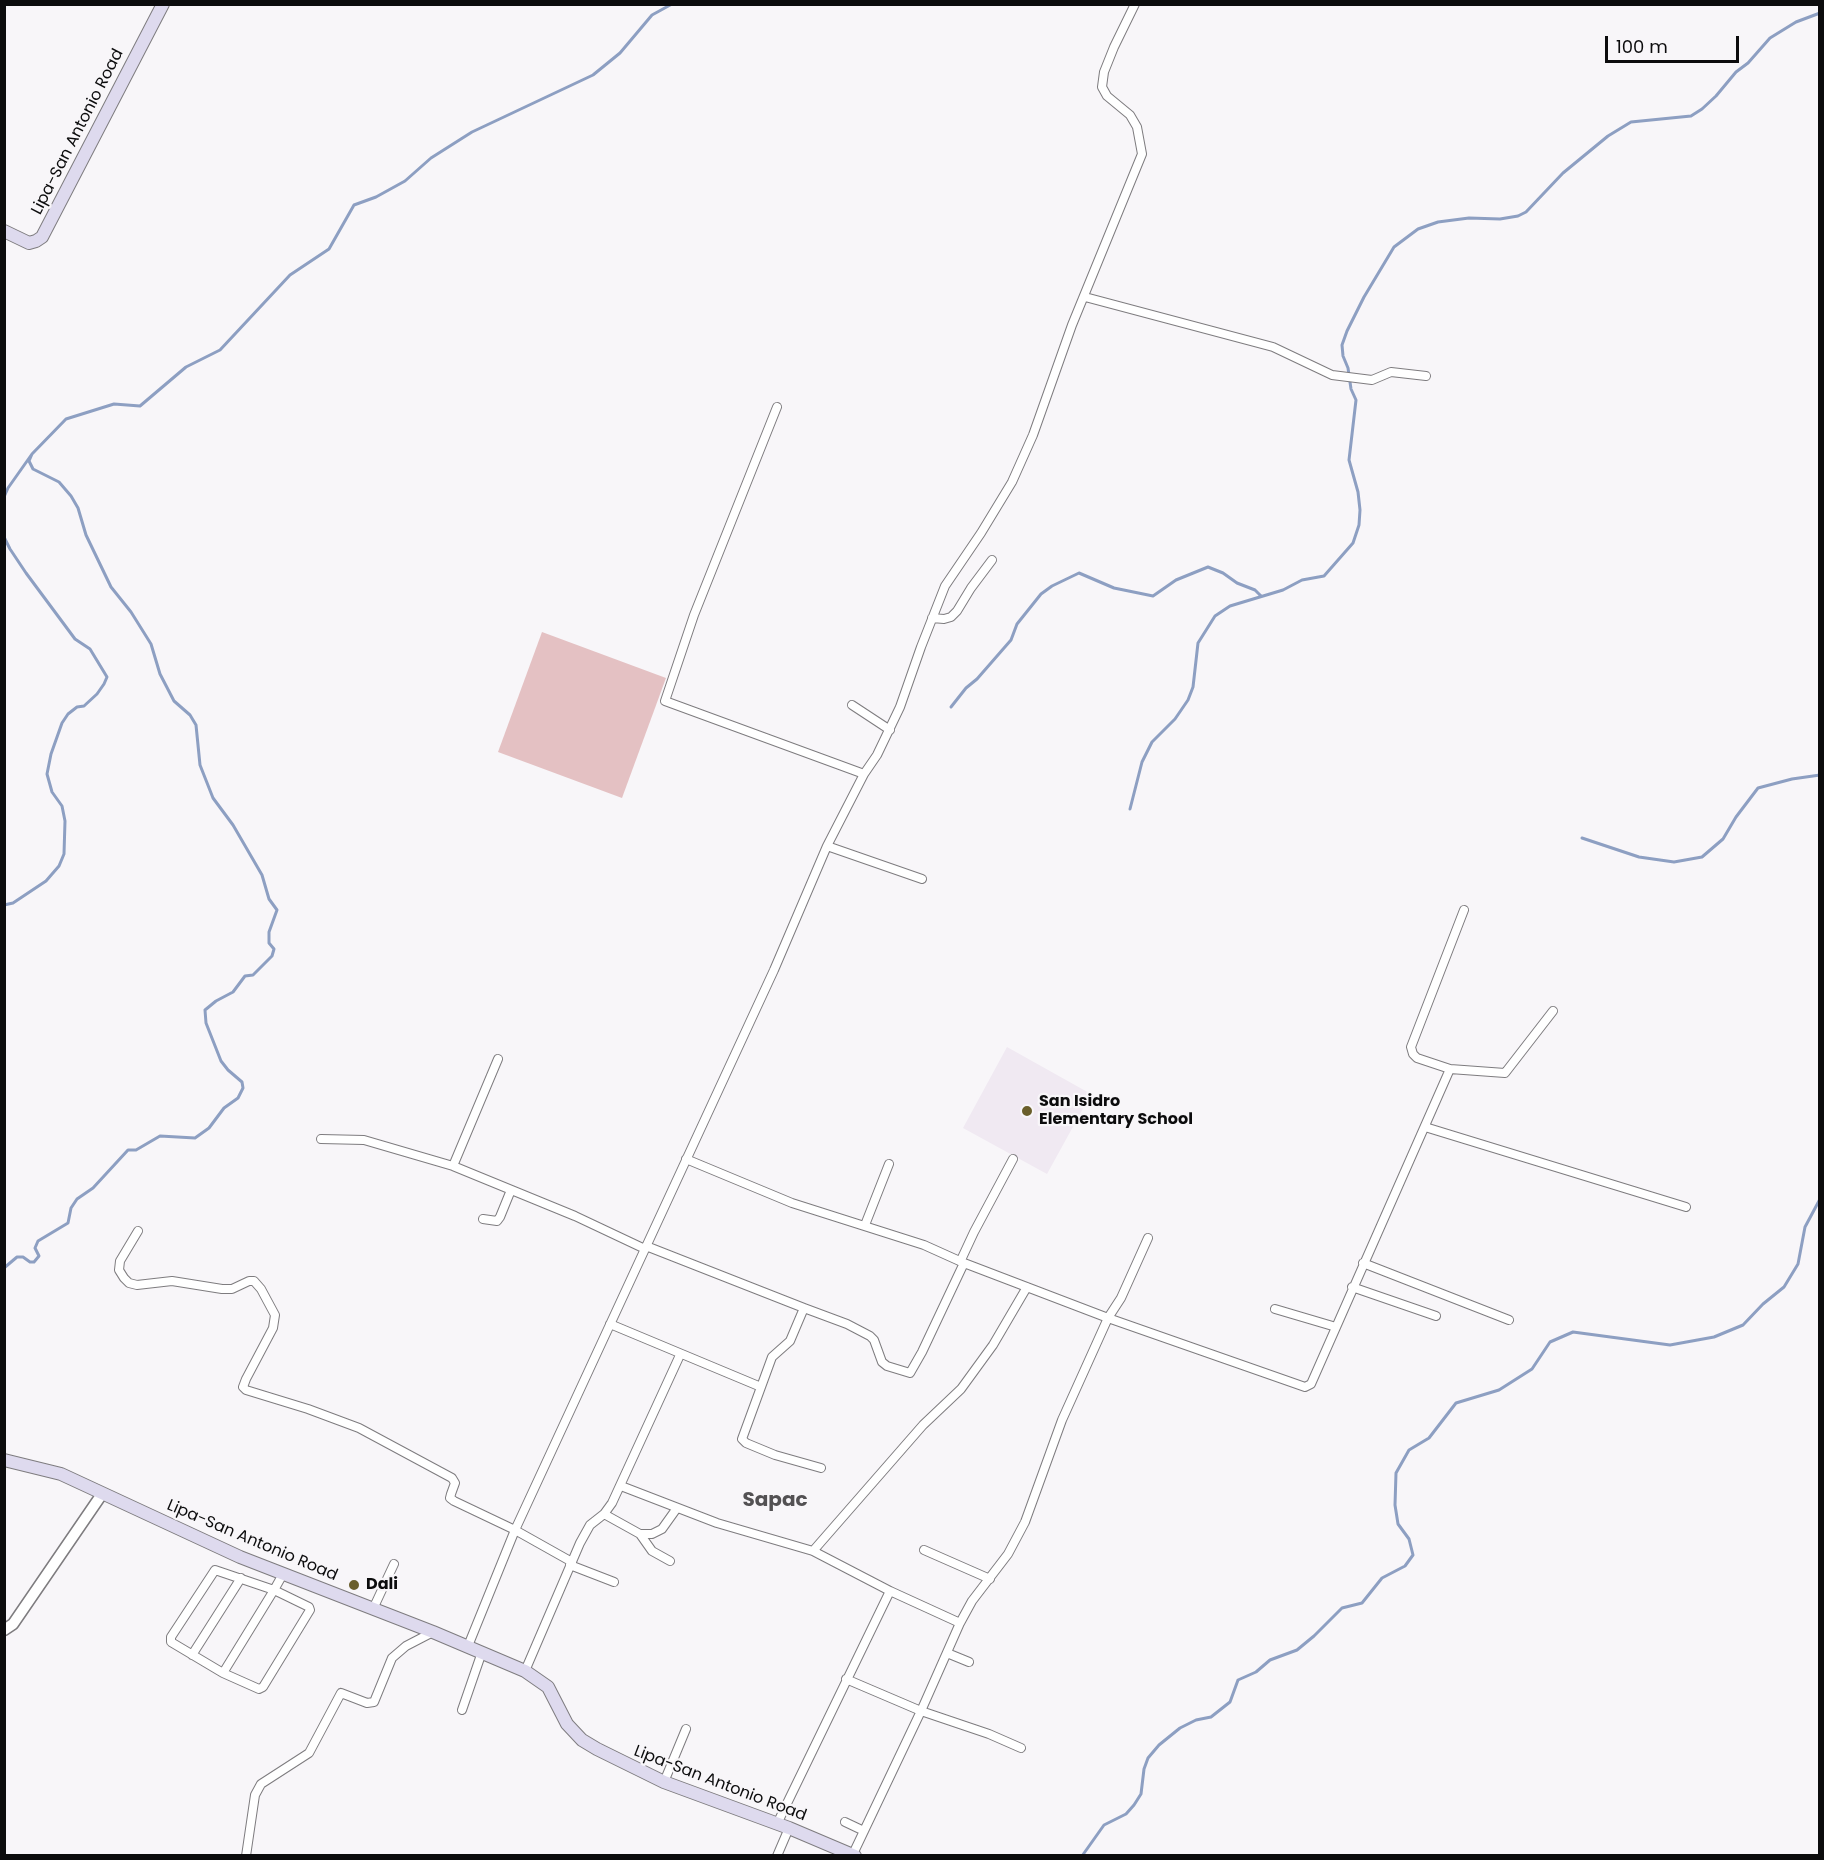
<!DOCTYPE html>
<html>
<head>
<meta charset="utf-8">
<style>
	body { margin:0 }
	#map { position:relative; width:1824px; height:1860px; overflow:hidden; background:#f8f6f9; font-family:Poppins,sans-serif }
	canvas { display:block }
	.frame { position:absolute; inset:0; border:6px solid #0c0c0d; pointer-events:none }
	.scale { position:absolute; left:1605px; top:36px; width:134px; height:27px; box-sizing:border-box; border:3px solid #0c0c0d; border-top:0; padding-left:8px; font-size:18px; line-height:21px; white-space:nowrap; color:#0c0c0d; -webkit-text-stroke:4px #f8f6f9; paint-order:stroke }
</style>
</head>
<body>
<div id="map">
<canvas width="1824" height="1860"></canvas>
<div class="frame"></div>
<div class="scale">100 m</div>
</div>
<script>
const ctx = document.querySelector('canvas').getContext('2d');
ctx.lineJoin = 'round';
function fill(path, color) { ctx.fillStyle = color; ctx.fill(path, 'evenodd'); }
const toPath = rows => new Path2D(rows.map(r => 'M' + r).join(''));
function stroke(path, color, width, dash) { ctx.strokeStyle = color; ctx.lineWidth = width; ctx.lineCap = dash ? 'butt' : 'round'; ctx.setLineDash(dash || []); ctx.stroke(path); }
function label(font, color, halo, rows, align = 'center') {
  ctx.font = font + ' Poppins,sans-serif'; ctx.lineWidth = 4.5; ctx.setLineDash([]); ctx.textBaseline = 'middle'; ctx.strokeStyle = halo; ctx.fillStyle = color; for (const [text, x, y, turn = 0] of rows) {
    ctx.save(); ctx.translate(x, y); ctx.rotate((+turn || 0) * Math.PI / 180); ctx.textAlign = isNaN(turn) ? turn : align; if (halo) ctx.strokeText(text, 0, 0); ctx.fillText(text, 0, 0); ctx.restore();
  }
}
const built = toPath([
	[1007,1047,1091,1094,1047,1174,963,1128]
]);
const green = toPath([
	[542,632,666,678,622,798,498,752]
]);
const stream = toPath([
	[4,497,8,488,32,454,66,419,114,404,140,406,186,367,220,350,290,275,329,249,354,205,376,197,405,181,431,158,472,132,593,75,620,53,652,15,672,4],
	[4,537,10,549,26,573,75,639,90,649,107,677,104,684,97,694,84,706,77,707,68,714,62,723,51,754,47,774,52,792,62,806,65,821,64,854,59,866,46,881,13,903,4,905],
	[951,707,966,688,977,679,1011,640,1017,624,1041,594,1052,586,1079,573,1114,588,1153,596,1176,580,1208,567,1223,573,1237,583,1255,590,1261,596],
	[1130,809,1142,762,1152,742,1175,719,1188,700,1193,687,1198,643,1215,616,1230,606,1283,590,1302,580,1324,576,1353,543,1359,525,1360,510,1358,492,1349,460,1356,400,1351,389,1348,368,1343,356,1342,345,1347,331,1364,297,1394,247,1418,229,1438,222,1469,218,1500,219,1518,216,1526,212,1563,173,1608,136,1631,122,1691,116,1702,109,1716,96,1736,72,1748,63,1770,38,1796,22,1820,13],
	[1582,838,1639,857,1674,862,1702,857,1723,839,1736,817,1758,788,1792,779,1820,775],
	[4,1268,17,1257,23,1257,30,1262,34,1262,39,1256,35,1248,38,1241,68,1223,71,1208,77,1199,93,1188,128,1150,136,1150,160,1136,195,1138,209,1128,224,1108,238,1098,243,1088,242,1082,228,1070,221,1061,206,1023,205,1010,216,1001,233,992,245,976,253,975,272,956,274,949,269,943,269,932,277,910,269,899,262,875,233,825,213,798,200,765,196,725,190,715,174,701,160,674,151,644,131,612,111,587,86,535,78,508,71,496,59,482,33,469,29,461,32,454],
	[1082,1856,1104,1825,1126,1814,1134,1805,1141,1794,1144,1769,1148,1758,1159,1745,1180,1728,1196,1720,1211,1717,1230,1702,1238,1680,1256,1672,1270,1660,1297,1650,1314,1636,1342,1608,1362,1603,1382,1578,1405,1566,1413,1555,1409,1539,1398,1524,1395,1505,1396,1473,1409,1450,1429,1438,1456,1403,1499,1390,1532,1369,1550,1342,1573,1332,1670,1345,1714,1337,1743,1325,1763,1304,1784,1287,1798,1264,1805,1227,1820,1199]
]);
const minor = toPath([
	[1085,297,1273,347,1332,375,1372,380,1391,372,1426,376],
	[777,407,694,615,665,701,864,774],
	[932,618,944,619,951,617,957,611,971,588,992,560],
	[852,705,890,730],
	[827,846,922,879],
	[1464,910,1411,1047,1413,1054,1417,1058,1450,1069,1505,1073,1553,1011],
	[1425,1127,1686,1207],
	[321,1139,364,1140,453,1166,575,1216,645,1249],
	[686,1159,792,1203,924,1245,964,1263,1108,1318,1305,1387,1311,1384,1450,1069],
	[453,1166,498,1059],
	[483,1219,497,1221,500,1217,511,1190],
	[865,1225,889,1164],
	[138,1231,120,1261,119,1270,124,1278,129,1283,137,1285,172,1281,222,1289,232,1289,249,1281,254,1281,261,1289,275,1315,273,1328,246,1379,243,1387,246,1390,308,1409,359,1428,452,1478,455,1483,451,1494,450,1498,454,1501,515,1530,572,1562],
	[646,1246,804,1308,790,1341,772,1357,742,1439,746,1443,775,1455,821,1468],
	[961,1260,974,1232,1013,1159],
	[1363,1263,1509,1320],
	[1352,1287,1436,1316],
	[804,1308,847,1324,870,1336,874,1340,882,1362,887,1366,910,1373,922,1352,964,1263],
	[1275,1309,1336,1327],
	[610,1324,761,1387],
	[621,1486,717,1523,813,1551,890,1591,777,1824],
	[604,1514,640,1534,652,1534,662,1529,677,1508],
	[640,1534,652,1551,670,1561],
	[924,1550,990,1579],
	[813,1551,923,1425,961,1389,993,1345,1027,1287],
	[570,1565,614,1582],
	[890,1591,960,1623],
	[373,1609,394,1564],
	[468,1646,515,1530,774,970,827,846,864,774,877,755,900,707,921,647,945,586,981,533,1012,482,1033,435,1072,325,1142,154,1137,127,1130,115,1107,96,1102,87,1104,72,1114,47,1135,4],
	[947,1653,969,1662],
	[192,1655,241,1578],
	[525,1671,580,1543,590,1525,604,1514,612,1503,680,1355],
	[223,1673,171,1642,171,1637,215,1570,274,1590,309,1607,310,1610,263,1687,259,1689,223,1673,274,1590,283,1574],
	[846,1679,921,1711,989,1734,1021,1748],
	[462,1710,482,1652],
	[664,1782,686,1729],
	[845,1822,864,1831],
	[853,1854,921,1711,960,1623,972,1601,1008,1554,1025,1522,1062,1420,1108,1318,1121,1298,1148,1238],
	[246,1856,255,1795,261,1784,309,1753,341,1693,367,1703,374,1702,392,1658,406,1646,433,1632],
	[777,1856,789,1828]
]);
const tertiary = toPath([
	[4,1630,13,1624,102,1494]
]);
const secondary = toPath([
	[4,231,29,243,36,241,42,237,163,4],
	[4,1460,61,1474,240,1557,433,1632,525,1671,548,1687,567,1724,582,1740,597,1749,664,1782,789,1828,855,1856]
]);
const markers = [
	[1027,1111,6,"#6a5e2b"],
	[354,1585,6,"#6a5e2b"]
];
const streetNames = [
	["Lipa-San Antonio Road",78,132,-63],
	["Lipa-San Antonio Road",252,1541,23],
	["Lipa-San Antonio Road",720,1784,21]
];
const poiNames = [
	["San Isidro",1039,1102],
	["Elementary School",1039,1120],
	["Dali",366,1585]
];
const quarterNames = [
	["Sapac",775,1501]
];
fill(built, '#f0e9f2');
fill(green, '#e4c1c3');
stroke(stream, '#8d9fc2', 3);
stroke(minor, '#7e7c7f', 10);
stroke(tertiary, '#7e7c7f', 13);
stroke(secondary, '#7e7c7f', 14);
stroke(minor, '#fff', 8);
stroke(tertiary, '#fff', 10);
stroke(secondary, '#dedaee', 12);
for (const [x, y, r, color] of markers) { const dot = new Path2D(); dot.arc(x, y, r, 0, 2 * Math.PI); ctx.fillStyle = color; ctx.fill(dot); stroke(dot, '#f8f6f9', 2); }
label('16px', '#0c0c0d', '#f8f6f9', streetNames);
label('bold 16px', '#0c0c0d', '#f8f6f9', poiNames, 'left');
label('bold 20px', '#535153', '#f8f6f9', quarterNames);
</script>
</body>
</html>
